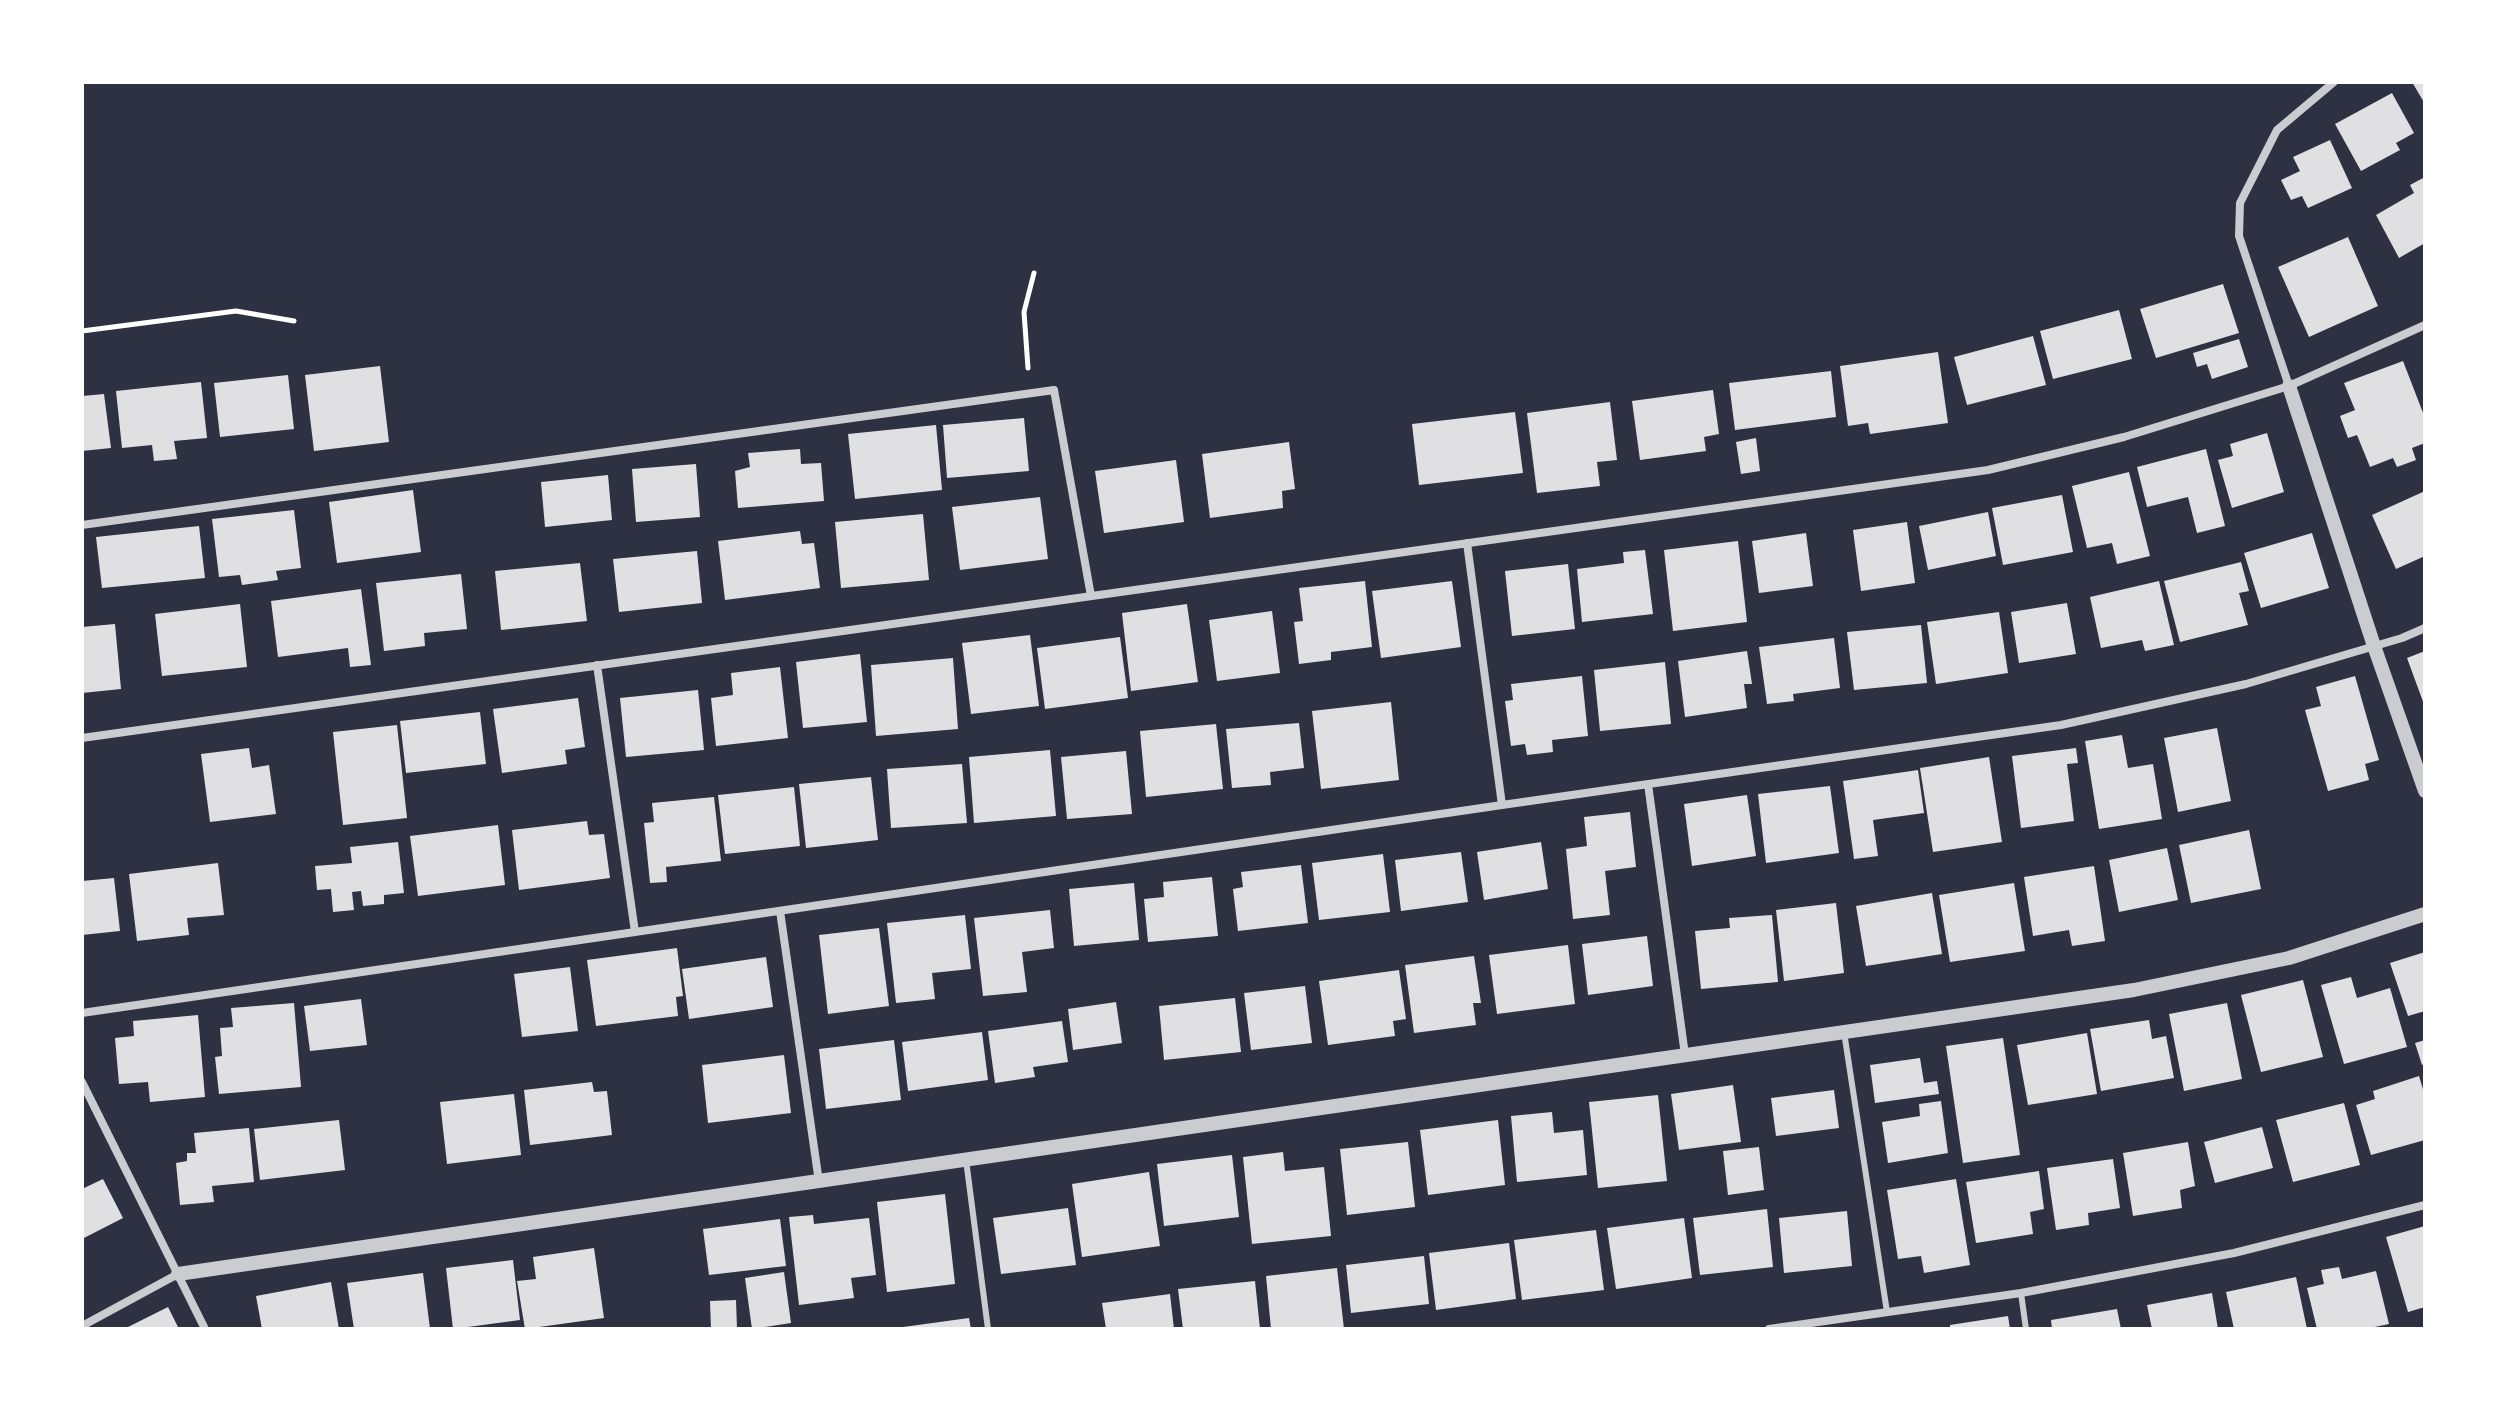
<!DOCTYPE html>
<html>
<head>
<meta charset="utf-8">
<style>
	body { margin:0 }
	#map { position:relative; width:2507px; height:1411px; overflow:hidden; background:#2d3142; font-family:Karla,sans-serif }
	canvas { display:block }
	.frame { position:absolute; inset:0; border:84px solid #fff; pointer-events:none }
</style>
</head>
<body>
<div id="map">
<canvas width="2507" height="1411"></canvas>
<div class="frame"></div>
</div>
<script>
const ctx = document.querySelector('canvas').getContext('2d');
ctx.lineJoin = 'round';
function fill(path, color) { ctx.fillStyle = color; ctx.fill(path, 'evenodd'); }
const toPath = rows => new Path2D(rows.map(r => 'M' + r).join(''));
function stroke(path, color, width, dash) { ctx.strokeStyle = color; ctx.lineWidth = width; ctx.lineCap = dash ? 'butt' : 'round'; ctx.setLineDash(dash || []); ctx.stroke(path); }
const building = toPath([
	[2412,82,2425,82,2425,104],
	[2392,93,2414,133,2396,143,2400,150,2361,171,2335,124],
	[2330,140,2352,188,2308,208,2302,196,2291,200,2281,180,2300,171,2293,157],
	[2425,177,2425,243,2399,258,2376,215,2414,193,2410,185],
	[2348,237,2378,306,2309,337,2278,267],
	[2223,284,2239,333,2156,358,2140,309],
	[2119,310,2132,359,2053,379,2040,331],
	[2033,336,2046,385,1967,405,1954,357],
	[2239,339,2248,367,2212,379,2207,364,2197,367,2193,353],
	[1938,352,1948,423,1870,434,1868,423,1848,426,1840,366],
	[2403,361,2425,418,2425,443,2412,448,2416,460,2397,467,2393,458,2370,467,2357,435,2348,438,2340,416,2355,410,2344,383],
	[380,366,389,442,314,451,305,375],
	[1831,371,1836,417,1735,430,1729,383],
	[288,375,294,429,220,437,214,383],
	[201,382,207,438,174,441,177,459,154,461,152,445,122,448,116,391],
	[1713,390,1719,434,1704,437,1706,451,1640,460,1632,401],
	[104,394,111,448,82,451,82,396],
	[1610,402,1617,460,1597,462,1600,486,1537,493,1527,413],
	[1515,412,1523,473,1419,485,1412,424],
	[1024,418,1029,471,947,478,943,425],
	[936,425,942,490,855,499,848,434],
	[2267,433,2284,492,2232,508,2218,460,2233,456,2230,444],
	[1756,438,1760,471,1741,474,1736,442],
	[1289,442,1295,489,1282,491,1283,508,1210,518,1202,454],
	[800,449,801,464,821,463,824,501,738,508,735,471,750,467,748,453],
	[2206,449,2225,526,2197,533,2188,497,2147,507,2137,467],
	[1176,460,1184,522,1104,533,1095,471],
	[696,464,700,517,636,522,632,469],
	[2129,472,2150,556,2117,564,2112,543,2087,548,2072,486],
	[608,475,612,520,545,527,541,482],
	[413,490,421,552,337,563,329,502],
	[2425,491,2425,556,2396,569,2372,515],
	[2062,495,2073,552,2003,565,1992,508],
	[1040,497,1048,559,960,570,952,507],
	[294,510,301,568,276,571,278,580,242,585,240,575,219,577,212,519],
	[1988,512,1996,556,1928,570,1919,526],
	[923,514,929,580,841,588,835,522],
	[1907,522,1915,583,1861,591,1853,530],
	[199,526,205,578,102,588,96,537],
	[800,531,802,544,814,543,820,588,725,600,718,541],
	[1806,533,1813,586,1759,593,1752,541],
	[2312,533,2329,588,2261,608,2244,553],
	[1738,541,1747,622,1673,631,1664,550],
	[1645,550,1653,614,1582,622,1577,569,1624,563,1623,552],
	[697,551,702,603,619,612,613,559],
	[2241,562,2249,591,2239,593,2248,625,2180,642,2164,581],
	[580,563,587,621,501,630,495,571],
	[1568,564,1575,629,1512,636,1505,571],
	[461,574,467,629,424,633,425,646,384,651,376,583],
	[1365,581,1372,647,1331,652,1331,660,1299,664,1294,622,1303,621,1299,588],
	[1452,581,1461,647,1381,658,1372,591],
	[2159,581,2174,645,2145,651,2142,640,2101,648,2090,597],
	[361,589,371,665,350,667,348,648,278,657,271,601],
	[2067,603,2076,654,2019,663,2011,612],
	[240,604,247,667,162,676,155,614],
	[1187,604,1198,682,1131,691,1122,613],
	[1272,611,1280,673,1217,681,1209,620],
	[1999,612,2008,673,1936,684,1927,622],
	[115,624,121,689,82,693,82,627],
	[1921,625,1927,683,1854,690,1847,632],
	[1030,635,1039,706,971,714,962,643],
	[1120,637,1128,698,1045,709,1037,648],
	[1834,638,1840,688,1793,694,1794,701,1767,704,1759,647],
	[1747,651,1752,684,1744,684,1747,708,1685,717,1678,661],
	[2425,651,2425,707,2407,658],
	[860,654,867,722,803,728,796,662],
	[953,658,958,729,876,736,871,665],
	[1665,662,1671,724,1600,731,1594,670],
	[780,667,788,738,716,746,711,698,733,695,731,673],
	[1582,676,1588,736,1552,740,1553,752,1527,755,1525,744,1511,746,1505,701,1513,700,1511,684],
	[2355,676,2379,760,2365,764,2369,780,2328,791,2305,710,2321,706,2316,687],
	[698,690,704,750,626,757,620,698],
	[578,698,585,747,565,750,567,764,502,773,493,709],
	[1391,702,1399,780,1321,789,1312,711],
	[480,712,486,764,406,773,400,721],
	[1299,723,1304,768,1270,772,1271,785,1232,788,1226,729],
	[1216,724,1223,789,1146,797,1140,731],
	[397,725,407,818,343,825,333,732],
	[2217,728,2231,801,2178,812,2164,738],
	[2122,735,2128,768,2153,764,2162,819,2099,829,2085,741],
	[249,748,252,768,269,765,276,814,210,822,201,754],
	[2076,748,2078,763,2067,764,2074,821,2021,828,2012,756],
	[1050,750,1056,816,974,823,969,757],
	[1126,751,1132,814,1067,819,1061,757],
	[1989,757,2002,842,1933,852,1920,768],
	[962,764,967,823,891,828,887,769],
	[1918,770,1924,813,1873,820,1878,856,1854,859,1843,781],
	[871,777,878,840,806,848,799,784],
	[1830,786,1839,853,1766,863,1758,794],
	[794,787,800,846,725,854,718,795],
	[1747,795,1756,856,1692,866,1684,804],
	[714,797,721,861,666,867,667,882,650,883,644,823,654,822,652,803],
	[1630,812,1636,867,1605,871,1610,915,1573,919,1566,849,1587,846,1584,817],
	[587,821,589,835,604,834,610,878,519,890,512,830],
	[498,825,505,885,418,896,410,836],
	[2249,830,2261,889,2191,903,2179,845],
	[398,842,404,893,384,895,384,904,363,906,361,891,352,892,354,910,333,912,331,889,317,890,315,866,352,863,350,847],
	[1541,842,1548,889,1484,900,1477,852],
	[2167,848,2178,900,2119,912,2109,860],
	[1461,852,1468,902,1401,911,1395,860],
	[1383,854,1390,912,1319,920,1312,863],
	[218,863,224,915,187,918,189,935,137,941,129,874],
	[1301,865,1308,923,1238,931,1233,889,1243,887,1241,872],
	[2094,866,2105,941,2072,946,2069,930,2033,936,2024,877],
	[1212,877,1218,936,1148,942,1144,899,1164,897,1163,882],
	[114,878,120,931,82,935,82,881],
	[1134,883,1139,940,1074,946,1069,889],
	[2014,883,2025,951,1950,962,1939,895],
	[1932,893,1942,954,1866,966,1856,906],
	[1836,903,1844,973,1784,981,1776,910],
	[1050,910,1054,948,1022,952,1027,992,983,996,974,918],
	[965,915,971,969,932,973,935,999,896,1003,887,923],
	[1772,915,1778,982,1701,989,1695,931,1730,928,1729,918],
	[879,928,889,1006,828,1014,819,935],
	[1647,936,1653,986,1588,995,1582,944],
	[1568,945,1575,1004,1497,1014,1489,955],
	[677,948,683,996,676,997,678,1016,596,1026,587,960],
	[2425,952,2425,1011,2408,1016,2390,963],
	[1474,956,1481,1003,1473,1003,1476,1025,1414,1033,1405,965],
	[766,957,773,1007,689,1019,682,969],
	[570,967,578,1031,522,1037,514,974],
	[1399,970,1406,1019,1393,1021,1395,1036,1328,1045,1319,981],
	[2351,977,2357,998,2390,988,2407,1047,2344,1064,2321,985],
	[2303,980,2323,1057,2261,1072,2241,995],
	[1305,986,1312,1043,1251,1050,1244,993],
	[1235,998,1241,1052,1164,1060,1159,1006],
	[361,999,367,1045,310,1051,304,1006],
	[1116,1002,1122,1043,1073,1050,1068,1009],
	[294,1003,301,1087,219,1094,215,1057,222,1056,220,1028,233,1027,231,1008],
	[2227,1003,2242,1079,2184,1091,2169,1014],
	[198,1015,205,1097,150,1102,148,1082,119,1084,115,1038,134,1036,133,1021],
	[2149,1020,2152,1039,2166,1036,2174,1078,2101,1091,2090,1029],
	[1062,1021,1068,1062,1033,1067,1035,1077,995,1083,988,1031],
	[982,1032,988,1080,908,1091,902,1042],
	[2087,1033,2097,1094,2028,1105,2017,1045],
	[2003,1038,2020,1155,1963,1163,1946,1046],
	[894,1040,901,1100,826,1109,819,1049],
	[2425,1040,2425,1064,2422,1065,2415,1043],
	[784,1055,791,1113,708,1123,702,1065],
	[1920,1058,1924,1083,1937,1081,1939,1094,1875,1103,1870,1065],
	[2419,1076,2425,1096,2425,1140,2371,1155,2356,1105,2375,1099,2373,1091],
	[592,1082,594,1092,607,1091,612,1135,530,1145,524,1090],
	[1733,1085,1741,1142,1679,1150,1671,1094],
	[1834,1090,1839,1128,1776,1136,1771,1098],
	[514,1094,521,1155,447,1164,440,1102],
	[1658,1095,1667,1181,1598,1188,1589,1102],
	[1941,1101,1948,1153,1888,1163,1882,1122,1920,1116,1919,1104],
	[2344,1103,2360,1165,2293,1182,2276,1120],
	[1552,1112,1554,1133,1583,1130,1587,1175,1517,1182,1511,1116],
	[339,1120,345,1170,260,1180,254,1129],
	[1498,1120,1505,1185,1428,1195,1420,1130],
	[2262,1127,2273,1168,2215,1183,2204,1142],
	[249,1128,254,1182,212,1186,214,1202,180,1205,176,1163,187,1161,187,1153,196,1153,194,1133],
	[1408,1142,1415,1207,1347,1215,1340,1149],
	[2188,1142,2195,1186,2180,1190,2182,1208,2133,1216,2123,1153],
	[1759,1147,1764,1190,1728,1195,1723,1151],
	[1283,1152,1285,1171,1324,1167,1331,1236,1252,1244,1243,1157],
	[1232,1155,1239,1217,1164,1226,1157,1164],
	[2113,1159,2120,1208,2088,1213,2089,1225,2056,1230,2047,1168],
	[2039,1171,2044,1209,2030,1212,2033,1234,1976,1243,1966,1182],
	[1149,1172,1160,1246,1082,1257,1072,1184],
	[103,1179,123,1218,82,1239,82,1189],
	[1956,1179,1970,1265,1924,1273,1921,1256,1898,1259,1887,1190],
	[945,1194,955,1284,887,1292,877,1202],
	[1068,1208,1076,1265,1001,1274,993,1218],
	[1767,1209,1773,1267,1700,1275,1693,1218],
	[1847,1211,1852,1266,1784,1273,1779,1218],
	[813,1215,814,1224,869,1218,876,1275,851,1278,854,1298,799,1305,789,1217],
	[1684,1218,1692,1278,1616,1289,1607,1228],
	[780,1219,786,1266,709,1275,703,1229],
	[2425,1226,2425,1307,2408,1312,2386,1237],
	[1596,1230,1604,1290,1522,1300,1514,1240],
	[1509,1243,1516,1299,1436,1310,1429,1253],
	[594,1248,604,1318,525,1329,517,1281,536,1279,533,1257],
	[1424,1256,1429,1304,1351,1313,1346,1265],
	[513,1260,520,1320,453,1329,446,1268],
	[2339,1267,2342,1279,2376,1271,2389,1324,2365,1329,2317,1329,2307,1288,2324,1284,2321,1270],
	[1337,1268,1344,1329,1271,1329,1266,1276],
	[784,1272,791,1323,752,1329,745,1278],
	[423,1273,430,1329,354,1329,347,1283],
	[2296,1277,2307,1329,2234,1329,2226,1292],
	[1255,1281,1260,1329,1183,1329,1178,1289],
	[331,1282,339,1329,262,1329,256,1296],
	[2212,1293,2218,1329,2152,1329,2147,1305],
	[1170,1294,1174,1329,1106,1329,1102,1303],
	[736,1300,737,1329,711,1329,710,1301],
	[168,1307,179,1329,124,1329],
	[2117,1309,2121,1329,2052,1329,2051,1320],
	[2008,1316,2010,1329,1950,1329,1950,1325],
	[969,1318,971,1329,903,1329,903,1327]
]);
const path = toPath([
	[82,331,236,311,294,321],
	[1028,368,1024,312,1034,273]
]);
const service = toPath([
	[1844,1032,1887,1312],
	[966,1160,988,1329],
	[2021,1293,2026,1329]
]);
const minor = toPath([
	[2289,386,2239,236,2240,203,2277,130,2334,82],
	[82,525,1054,390,1091,596],
	[1467,543,1502,805],
	[597,665,635,932],
	[82,738,1988,470,2124,437,2289,386,2425,325],
	[1648,784,1685,1055],
	[780,911,819,1182],
	[82,1013,1502,805,2061,725,2246,684,2402,638,2425,628],
	[82,1082,205,1329],
	[82,1326,178,1274],
	[1769,1329,2021,1293,2234,1253,2425,1205]
]);
const tertiary = toPath([
	[2289,386,2374,646,2425,791],
	[178,1274,2134,990,2289,958,2425,914]
]);
fill(building, '#e0e0e3');
stroke(path, '#fff', 5);
stroke(service, '#caccd0', 6);
stroke(minor, '#caccd0', 8);
stroke(tertiary, '#caccd0', 14);
</script>
</body>
</html>
